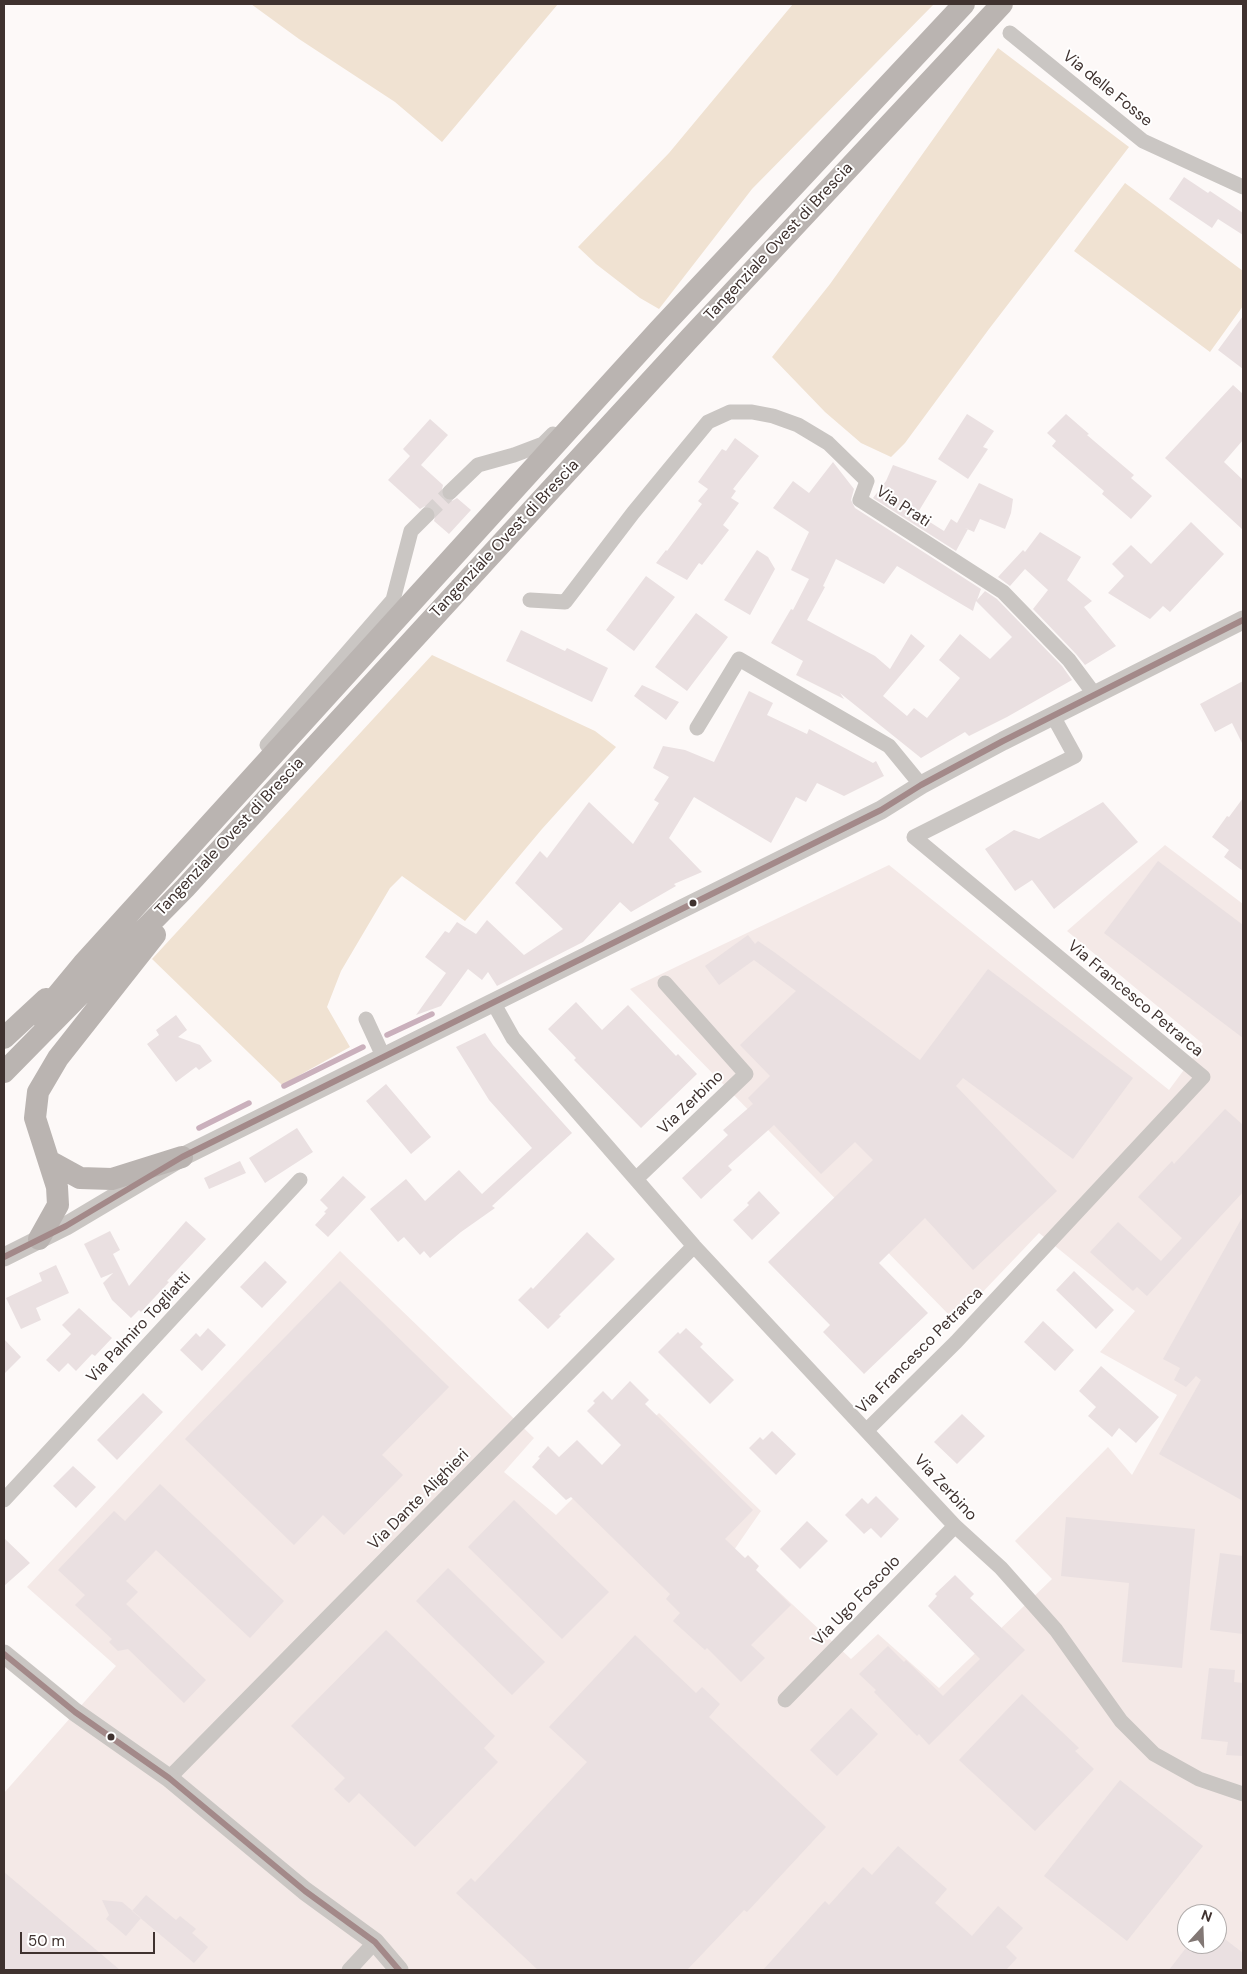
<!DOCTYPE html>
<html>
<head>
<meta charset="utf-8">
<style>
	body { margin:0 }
	#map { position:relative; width:1247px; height:1974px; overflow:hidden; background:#fdf9f8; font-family:"DM Sans",sans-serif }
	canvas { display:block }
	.frame { position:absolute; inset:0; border:5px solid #3f322f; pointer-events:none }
	.north { position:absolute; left:1177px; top:1904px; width:50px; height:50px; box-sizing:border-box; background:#fff; border:1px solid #b2adac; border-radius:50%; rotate:20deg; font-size:14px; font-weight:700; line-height:20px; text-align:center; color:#3f322f }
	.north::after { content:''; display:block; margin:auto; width:18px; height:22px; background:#827875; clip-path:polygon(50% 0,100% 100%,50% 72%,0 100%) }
	.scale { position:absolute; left:20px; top:1932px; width:135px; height:22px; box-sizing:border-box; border:2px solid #3f322f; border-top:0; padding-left:6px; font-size:15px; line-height:18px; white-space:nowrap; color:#3f322f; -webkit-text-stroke:4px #fff; paint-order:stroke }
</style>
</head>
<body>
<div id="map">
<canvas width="1247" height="1974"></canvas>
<div class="frame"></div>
<div class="north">N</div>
<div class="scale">50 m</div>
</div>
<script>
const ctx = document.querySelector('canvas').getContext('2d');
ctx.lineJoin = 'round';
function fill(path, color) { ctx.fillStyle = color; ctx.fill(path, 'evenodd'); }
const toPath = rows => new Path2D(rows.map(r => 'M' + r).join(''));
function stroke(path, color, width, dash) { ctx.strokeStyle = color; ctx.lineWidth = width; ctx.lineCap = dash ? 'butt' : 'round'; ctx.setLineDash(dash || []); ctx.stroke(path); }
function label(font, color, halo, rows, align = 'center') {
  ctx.font = font + ' "DM Sans",sans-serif'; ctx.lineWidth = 4; ctx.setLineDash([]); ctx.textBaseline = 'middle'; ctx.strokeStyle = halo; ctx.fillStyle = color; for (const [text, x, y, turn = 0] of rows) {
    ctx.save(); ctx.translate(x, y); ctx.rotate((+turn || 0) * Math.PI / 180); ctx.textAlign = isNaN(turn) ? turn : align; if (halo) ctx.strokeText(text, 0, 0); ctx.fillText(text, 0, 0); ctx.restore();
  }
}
const built = toPath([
	[1165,845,1243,904,1243,1970,4,1970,4,1793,116,1666,27,1587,340,1251,534,1438,504,1472,556,1515,659,1413,761,1511,734,1550,851,1659,878,1634,939,1688,1052,1579,1015,1541,1108,1447,1132,1475,1177,1395,1100,1352,1135,1311,1039,1233,955,1321,630,989,889,865,1169,1090,1203,1044,1067,931],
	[1187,1914,1217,1914,1217,1944,1187,1944]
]);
const green = toPath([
	[251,4,558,4,442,142,395,102,299,39],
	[793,4,934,4,752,189,659,309,640,298,596,264,578,247,669,153],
	[998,48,1129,147,989,329,905,443,891,457,861,443,825,412,772,357,830,284],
	[1125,183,1243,271,1243,306,1210,352,1074,251],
	[432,655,595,731,616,747,542,829,465,921,402,876,390,888,341,971,327,1007,350,1047,282,1085,152,959]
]);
const stream = toPath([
	[387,1035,432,1014],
	[284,1086,363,1047],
	[199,1128,249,1103]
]);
const building = toPath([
	[1184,177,1208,193,1210,191,1243,213,1243,235,1218,219,1212,228,1169,199],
	[1243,316,1243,369,1218,350],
	[1233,385,1243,394,1243,440,1224,462,1243,480,1243,530,1165,458],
	[967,414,994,431,983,447,988,449,968,479,938,459],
	[1066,414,1089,434,1087,435,1134,475,1131,478,1152,496,1131,519,1102,494,1104,491,1052,446,1056,441,1047,433],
	[430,419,448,435,421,465,443,485,441,494,444,499,452,501,457,498,471,510,449,534,434,521,436,513,433,508,425,506,420,509,388,480,410,456,403,449],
	[735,438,759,456,733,489,736,491,731,498,739,503,723,525,729,530,702,565,699,563,687,580,656,563,666,550,667,551,702,504,698,501,708,489,698,482,722,449,726,451],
	[833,462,854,489,851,500,855,508,981,589,977,600,985,591,997,599,1062,666,1072,680,1007,717,969,736,965,732,921,758,840,693,844,699,796,675,803,661,771,643,791,609,793,610,809,579,791,570,809,532,773,508,793,481,809,493],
	[836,559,884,584,897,566,973,611,976,601,1012,637,990,659,960,634,939,660,960,678,927,718,914,708,907,716,883,696,925,646,911,634,890,669,875,656,807,620,825,587,823,586],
	[893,465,937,481,917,514,944,531,951,519,957,523,979,483,1013,499,1011,513,1005,529,980,519,974,532,965,528,968,529,956,551,873,498,886,481],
	[1191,522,1224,554,1170,612,1163,606,1150,619,1108,593,1124,576,1112,564,1131,545,1151,564],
	[1040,532,1081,557,1067,580,1092,601,1084,607,1116,646,1085,665,1076,654,1033,609,1048,590,1025,569,1010,586,998,577,1023,550,1025,552],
	[757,550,768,557,775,569,750,615,724,600],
	[646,576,675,597,634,651,606,630],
	[696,613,728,637,687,691,655,667],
	[521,630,565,651,567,648,608,668,592,702,506,661],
	[1243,681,1243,745,1232,723,1215,732,1200,704],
	[642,685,679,702,666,720,634,696],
	[749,691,773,703,767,715,807,734,809,729,873,763,876,761,884,776,844,796,817,783,806,802,796,797,771,843,694,797,669,838,702,872,674,884,676,886,631,912,620,902,583,942,497,986,488,972,482,980,468,969,441,1006,416,1015,446,973,425,957,445,931,449,933,457,922,476,934,487,920,524,955,563,929,515,883,540,851,547,858,589,802,633,844,659,803,654,800,669,777,653,768,663,746,685,750,714,762],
	[1243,798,1243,871,1224,857,1229,850,1212,837,1227,816,1229,817],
	[1103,802,1138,842,1054,909,1032,880,1015,891,985,849,1014,830,1039,839],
	[1158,861,1243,925,1243,1038,1104,933],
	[748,935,755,944,758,941,774,952,920,1060,988,969,1133,1078,1073,1159,963,1078,956,1086,1057,1191,973,1270,925,1218,879,1263,928,1313,864,1374,823,1332,830,1325,768,1262,873,1160,855,1142,821,1174,774,1125,728,1166,732,1170,701,1199,682,1178,728,1135,723,1130,753,1104,748,1098,770,1076,740,1045,796,991,754,960,719,985,705,966],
	[576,1002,602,1030,628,1005,676,1056,678,1054,697,1074,641,1128,574,1060,576,1058,548,1029],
	[176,1015,187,1030,178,1037,200,1045,212,1061,199,1070,196,1067,176,1082,147,1044,159,1035,156,1030],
	[485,1033,493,1045,572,1133,492,1206,495,1208,461,1232,430,1258,424,1251,420,1255,404,1237,398,1242,370,1209,406,1179,425,1201,459,1170,482,1194,532,1148,489,1100,456,1047],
	[386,1084,431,1137,411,1154,366,1101],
	[1225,1109,1243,1125,1243,1192,1147,1296,1137,1287,1133,1291,1090,1252,1118,1222,1161,1261,1182,1238,1138,1197,1172,1161,1174,1164],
	[297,1128,313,1152,265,1183,249,1158],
	[240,1161,246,1173,209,1189,204,1178],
	[343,1176,366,1197,328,1237,315,1225,326,1213,324,1212,328,1208,320,1200],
	[759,1191,780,1213,752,1240,733,1220,749,1205,747,1203],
	[1243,1216,1243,1501,1159,1454,1201,1380,1196,1376,1186,1387,1174,1380,1180,1368,1163,1359],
	[186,1221,206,1239,167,1281,169,1282,141,1312,139,1310,131,1318,112,1300,103,1283,113,1273,101,1278,84,1244,110,1231,120,1250,113,1254,129,1286],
	[587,1232,615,1259,559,1315,561,1316,548,1329,518,1300,531,1287,533,1289],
	[265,1261,287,1282,262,1308,240,1287],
	[56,1265,69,1293,36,1308,41,1320,21,1329,6,1298,42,1281,39,1273],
	[1074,1271,1114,1310,1096,1329,1056,1290],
	[340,1281,449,1387,382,1455,403,1475,344,1535,323,1515,294,1545,185,1439],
	[79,1308,112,1338,95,1356,92,1354,76,1371,68,1363,59,1372,46,1360,71,1334,62,1325],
	[1043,1321,1074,1350,1055,1371,1024,1342],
	[208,1328,226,1345,202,1371,180,1350,196,1333,200,1337],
	[686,1328,703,1344,700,1347,734,1380,710,1404,658,1352,678,1332,680,1334],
	[4,1339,21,1357,4,1374],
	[1101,1366,1159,1417,1136,1443,1119,1428,1112,1437,1088,1416,1096,1407,1079,1391],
	[630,1381,649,1400,645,1404,753,1510,725,1539,745,1558,748,1555,759,1566,756,1570,791,1605,751,1645,765,1658,741,1682,707,1648,705,1650,673,1621,680,1613,666,1599,670,1594,571,1497,566,1500,532,1467,540,1458,538,1457,548,1446,559,1457,577,1440,602,1465,621,1445,587,1411,595,1403,593,1401,603,1391,612,1400],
	[143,1393,163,1412,117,1460,97,1440],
	[962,1414,985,1436,957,1464,934,1442],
	[772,1431,796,1454,776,1475,749,1448,760,1437,763,1440],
	[73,1466,96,1487,76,1508,53,1486],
	[160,1484,284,1601,250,1638,156,1550,126,1581,138,1592,126,1604,206,1680,184,1703,128,1649,118,1651,109,1642,112,1639,75,1605,85,1595,58,1570,114,1511,125,1521],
	[876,1496,899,1519,881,1538,871,1528,864,1534,845,1515,862,1498,868,1504],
	[514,1500,609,1592,562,1639,468,1547],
	[1066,1517,1195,1529,1182,1668,1122,1662,1129,1583,1061,1576],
	[807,1521,828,1541,800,1569,780,1549],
	[4,1538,30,1563,4,1586],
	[1220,1553,1243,1556,1243,1634,1210,1630],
	[448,1568,545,1662,512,1695,416,1601],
	[955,1575,974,1594,970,1598,1025,1650,929,1745,919,1734,917,1736,874,1692,876,1690,859,1674,888,1646,904,1662,906,1660,943,1696,980,1659,928,1606,937,1596,935,1594],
	[386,1630,495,1736,484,1748,498,1762,415,1847,359,1793,349,1803,334,1789,345,1778,291,1726],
	[635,1635,696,1693,702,1687,720,1704,709,1717,826,1827,747,1912,744,1910,687,1970,538,1970,456,1893,471,1878,475,1882,587,1762,549,1727],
	[1209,1668,1235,1670,1234,1682,1243,1683,1243,1756,1226,1755,1228,1742,1201,1739],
	[1022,1694,1079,1748,1075,1751,1094,1769,1035,1831,959,1760],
	[851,1708,878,1734,837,1776,810,1750],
	[1120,1780,1203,1846,1127,1941,1044,1876],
	[898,1846,947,1889,935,1903,972,1936,998,1906,1023,1928,1006,1947,1017,1958,1006,1970,763,1970,825,1901,829,1905,863,1867,872,1875],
	[4,1872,120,1970,4,1970],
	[146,1895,176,1920,180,1916,196,1929,192,1933,208,1947,194,1963,132,1911],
	[102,1900,122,1902,141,1918,126,1936,106,1919,109,1915],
	[1217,1933,1243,1953,1243,1970,1169,1970,1189,1944,1217,1944]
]);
const minorTunnel = toPath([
	[427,515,450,492]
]);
const minor = toPath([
	[1010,33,1143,141,1243,187],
	[450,492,478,465,514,455,543,444,553,434],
	[530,600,565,602,633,513,708,422,730,412,752,412,773,416,798,425,828,443,867,481,860,500,1003,592,1069,660,1095,695],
	[697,728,739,659,889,746,921,785],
	[267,745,393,600,411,531,427,515],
	[494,1004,513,1038,694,1246,955,1526,1001,1568,1056,1630,1121,1721,1154,1754,1199,1779,1243,1794],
	[366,1019,384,1058],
	[636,1179,746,1074,665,983],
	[867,1430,956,1342,1203,1077,914,837,1075,756,1053,716],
	[4,1500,300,1180],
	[785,1700,955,1526],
	[169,1778,694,1246],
	[349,1970,375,1942]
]);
const tertiary = toPath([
	[4,1257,66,1226,182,1157,881,810,921,785,1003,741,1243,620],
	[4,1654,75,1712,169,1778,305,1891,375,1942,399,1970]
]);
const primary = toPath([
	[40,1016,83,964,659,330,964,4],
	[4,1038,46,999],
	[4,1072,185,888,690,338,1002,4],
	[49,1161,80,1178,112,1179,182,1157],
	[39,1239,58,1205,57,1187,35,1118,38,1092,58,1058,155,935]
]);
const bus1 = toPath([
	[4,1257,66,1226,182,1157,881,810,921,785,1003,741,1243,620],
	[4,1654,75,1712,169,1778,305,1891,375,1942,399,1970]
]);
const markers = [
	[693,903,4.5,"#3f322f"],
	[111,1737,4.5,"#3f322f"]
];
const streetNames = [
	["Via delle Fosse",1107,89,39],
	["Tangenziale Ovest di Brescia",779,242,-47],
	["Via Prati",903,507,33],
	["Tangenziale Ovest di Brescia",505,539,-47],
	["Tangenziale Ovest di Brescia",230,837,-47],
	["Via Francesco Petrarca",1135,999,40],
	["Via Zerbino",691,1103,-44],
	["Via Palmiro Togliatti",139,1328,-47],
	["Via Francesco Petrarca",920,1351,-45],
	["Via Zerbino",945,1488,47],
	["Via Dante Alighieri",419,1500,-45],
	["Via Ugo Foscolo",857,1601,-46]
];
fill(built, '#f4e9e7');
fill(green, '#f0e2d2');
stroke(stream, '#cab0bc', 5.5);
fill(building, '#eae0e1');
stroke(minorTunnel, '#d7d1d0', 15, [15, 8]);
stroke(minor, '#cac6c3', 15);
stroke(tertiary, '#cac6c3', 19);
stroke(primary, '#bab4b1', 22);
stroke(bus1, '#a38989', 6);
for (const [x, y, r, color] of markers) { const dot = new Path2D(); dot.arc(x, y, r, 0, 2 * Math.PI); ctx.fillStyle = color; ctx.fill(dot); stroke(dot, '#fff', 2); }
label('16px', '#3f322f', '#fff', streetNames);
</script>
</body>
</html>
